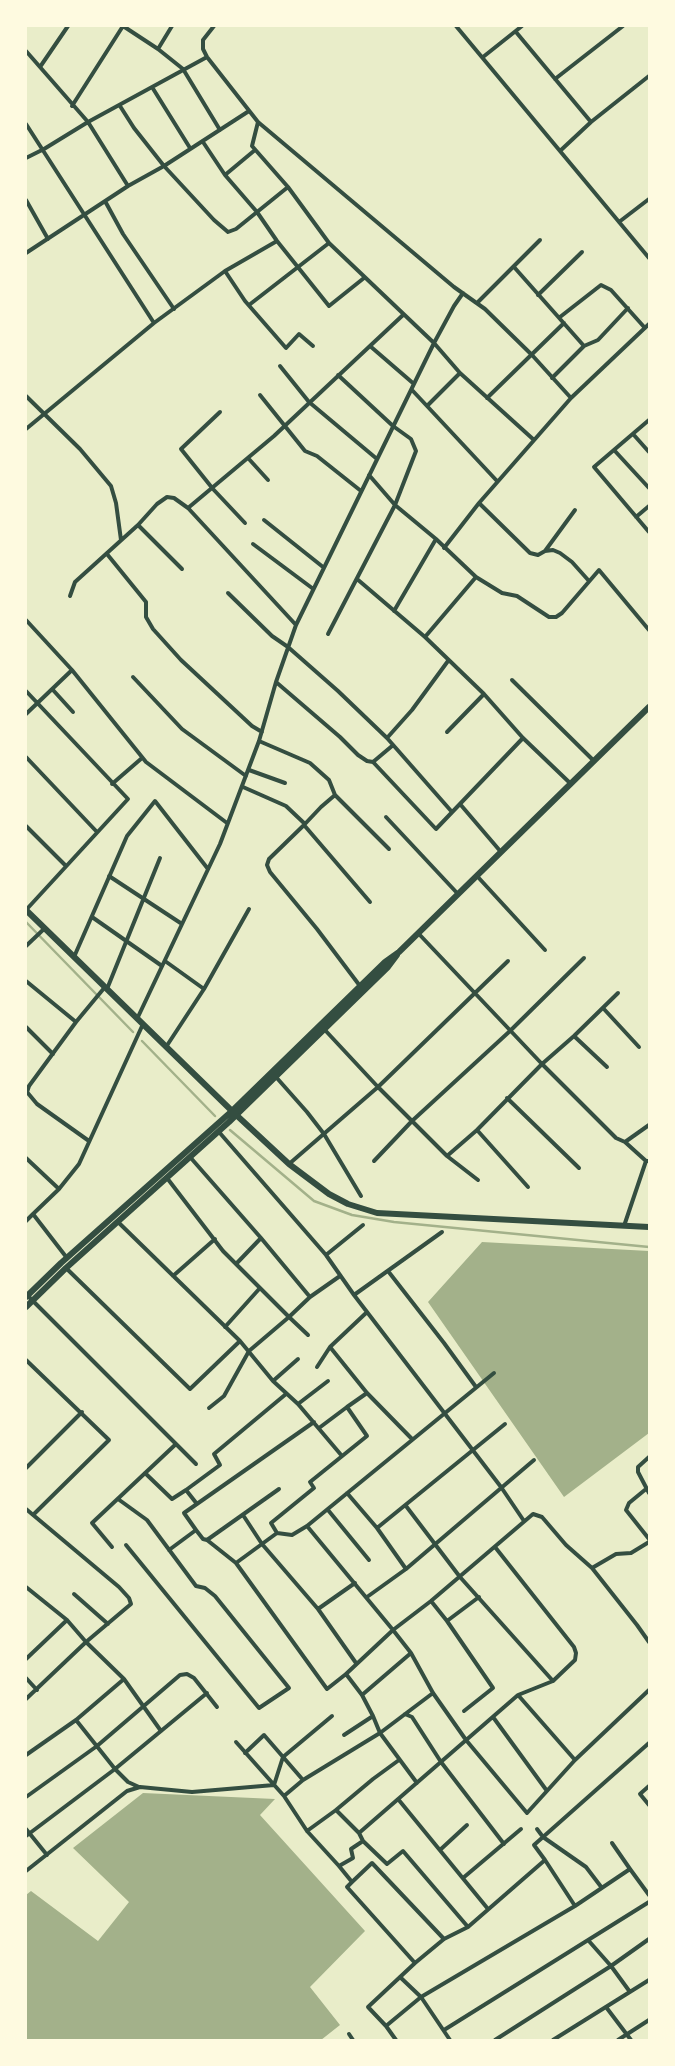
<!DOCTYPE html>
<html>
<head>
<meta charset="utf-8">
<style>
	body { margin:0 }
	#map { position:relative; width:675px; height:2066px; overflow:hidden; background:#e9edc9; font-family:"Varela Round",sans-serif }
	canvas { display:block }
	.frame { position:absolute; inset:0; border:27px solid #fefae0; pointer-events:none }
</style>
</head>
<body>
<div id="map">
<canvas width="675" height="2066"></canvas>
<div class="frame"></div>
</div>
<script>
const ctx = document.querySelector('canvas').getContext('2d');
ctx.lineJoin = 'round';
function fill(path, color) { ctx.fillStyle = color; ctx.fill(path, 'evenodd'); }
const toPath = rows => new Path2D(rows.map(r => 'M' + r).join(''));
function stroke(path, color, width, dash) { ctx.strokeStyle = color; ctx.lineWidth = width; ctx.lineCap = dash ? 'butt' : 'round'; ctx.setLineDash(dash || []); ctx.stroke(path); }
const water = toPath([
	[482,1242,649,1251,649,1433,564,1497,428,1302],
	[143,1793,275,1799,260,1815,365,1931,310,1987,340,2025,321,2040,26,2040,26,1895,31,1891,98,1941,129,1902,73,1848]
]);
const stream = toPath([
	[26,922,133,1032],
	[142,1041,215,1116],
	[230,1130,314,1201,352,1215,394,1222,649,1247]
]);
const minor = toPath([
	[123,26,158,49],
	[172,26,158,49,183,69,220,130],
	[214,26,203,40,203,49,207,57,258,122,252,146,288,187,329,243,434,343,460,373,534,440],
	[456,26,649,258],
	[516,32,591,122],
	[26,51,88,122,128,186,164,166,249,111],
	[483,57,522,26],
	[40,67,68,26],
	[555,79,623,26],
	[152,87,190,148],
	[72,106,123,26],
	[120,106,134,128,164,166,214,220,228,232,236,229,288,187],
	[258,122,454,287,485,309,532,355,571,398],
	[26,124,154,323],
	[203,142,225,175,257,212,277,241,329,306,364,278],
	[560,151,591,122,649,76],
	[26,158,44,149,88,122,207,57],
	[225,175,255,150],
	[26,200,48,239],
	[105,201,123,234,174,309],
	[619,222,649,199],
	[26,253,128,186],
	[514,267,584,346,552,378],
	[225,271,245,301,286,348,299,334,313,346],
	[538,295,582,252],
	[477,303,540,240],
	[249,305,329,243],
	[560,317,601,285,611,290,645,328],
	[370,346,414,384],
	[584,346,598,340,628,308],
	[280,366,309,402,377,459],
	[460,373,427,406,497,481],
	[412,390,427,406],
	[260,395,305,451,317,456,361,491],
	[26,396,80,449,111,486,116,503,121,540],
	[487,398,564,323],
	[220,412,181,449,213,489,245,523],
	[649,420,594,467,649,532],
	[26,429,154,323,225,271,277,241],
	[633,434,649,452],
	[614,450,649,488],
	[248,458,268,480],
	[369,475,395,505,436,539,476,577,502,593,517,596,549,617,556,617,562,613,599,570,649,630],
	[479,503,571,398,649,324],
	[188,508,274,436,403,315],
	[636,517,649,506],
	[264,520,323,567],
	[138,525,182,569],
	[253,544,312,588],
	[444,548,479,503,530,553,538,555,545,551,553,550,560,553,572,562,589,581],
	[545,551,575,510],
	[107,554,146,602,146,617,153,629,181,660,252,726,262,732],
	[357,579,425,637,484,694,523,738,571,784],
	[228,593,272,636,288,647,338,691,387,738,412,710,448,661],
	[70,596,75,582,138,525,157,504,167,497,174,498,188,508,296,625],
	[394,611,436,539],
	[26,620,72,670,26,714],
	[328,634,395,505,416,451,411,439,393,426,338,375],
	[425,637,476,577],
	[72,670,146,762,227,823],
	[133,677,182,729,246,776],
	[512,680,594,761],
	[276,682,340,737,358,755,367,761,373,762,436,829,523,738],
	[53,690,73,712],
	[26,691,128,799,26,910],
	[447,732,484,694],
	[387,738,452,812],
	[259,741,310,763,329,780,335,795,321,807,304,825],
	[26,757,97,832],
	[373,762,392,746],
	[249,770,285,783],
	[112,784,142,758],
	[243,787,286,806,305,824],
	[335,795,389,849],
	[460,804,501,852],
	[386,817,458,894],
	[26,826,66,866],
	[109,876,182,924],
	[477,876,545,950],
	[92,917,162,966],
	[418,933,542,1064,616,1138,625,1142,649,1125],
	[26,946,45,928],
	[74,957,127,836,155,801,208,869],
	[165,961,204,989],
	[26,981,76,1022],
	[360,986,317,929,270,872,267,865,269,859,304,825,370,902],
	[107,989,160,858],
	[603,1008,639,1047],
	[137,1019,220,844,259,741,276,682,296,625,434,343,454,306,463,293],
	[26,1027,53,1054],
	[324,1029,378,1087,447,1156,478,1180],
	[574,1036,607,1067],
	[166,1047,204,989,249,909],
	[276,1077,307,1112,324,1134,361,1196],
	[507,1098,579,1168],
	[477,1130,528,1187],
	[219,1132,326,1255,354,1295,501,1487,524,1521],
	[89,1141,37,1104,27,1092,29,1086,76,1022,105,987],
	[625,1142,646,1161],
	[447,1156,477,1130,542,1064,574,1036,618,993],
	[190,1157,261,1238,310,1297],
	[26,1158,59,1189],
	[374,1161,412,1121,510,1031,584,958],
	[289,1164,378,1087,508,961],
	[167,1178,223,1251,236,1264],
	[26,1221,33,1214],
	[118,1222,240,1341,273,1381,298,1404,342,1456],
	[624,1226,646,1161,649,1161],
	[261,1238,236,1264,289,1317,310,1297,340,1276],
	[326,1255,363,1225],
	[67,1258,33,1214,59,1189,79,1164,143,1024],
	[66,1268,190,1389,240,1341],
	[388,1271,444,1343,476,1387],
	[173,1276,215,1239],
	[27,1295,196,1464],
	[354,1295,442,1232],
	[366,1313,330,1347,367,1393,412,1439],
	[225,1327,260,1288],
	[26,1360,109,1440,34,1514],
	[317,1367,330,1347],
	[273,1381,298,1359],
	[298,1404,328,1381],
	[347,1407,367,1393],
	[209,1408,224,1396,249,1351,289,1317,308,1335],
	[649,1457,638,1467,638,1472,649,1493],
	[26,1468,82,1412],
	[145,1473,172,1499,186,1490],
	[646,1489,629,1503,626,1510,649,1539],
	[347,1493,377,1528,406,1569],
	[118,1499,147,1520,196,1586,205,1588,215,1596,289,1688,259,1708,126,1545],
	[197,1504,186,1490,220,1465,214,1454,286,1394],
	[406,1506,460,1577,553,1681],
	[26,1509,119,1587,129,1598,131,1604,86,1642,67,1620,26,1587],
	[328,1510,369,1560],
	[243,1515,262,1544,318,1609,356,1663],
	[307,1526,393,1630,346,1674,362,1695,373,1716,344,1735],
	[377,1528,505,1424],
	[196,1530,203,1539,207,1540,279,1489],
	[277,1533,271,1523,314,1488,310,1482,367,1436,347,1407,319,1428],
	[207,1540,236,1563],
	[112,1547,92,1523,176,1444],
	[169,1550,196,1530,184,1513,314,1422],
	[592,1568,616,1554,631,1553,649,1542],
	[74,1594,108,1624],
	[367,1597,406,1569,534,1460],
	[431,1601,447,1621,493,1688,464,1711],
	[318,1609,355,1583],
	[447,1621,479,1597],
	[649,1642,637,1625,592,1568,566,1545,542,1517,533,1514,431,1601,393,1630,411,1653,433,1693,466,1740,527,1813,575,1760,649,1690],
	[26,1659,67,1620],
	[346,1674,327,1689,236,1563,277,1533,292,1535,307,1526,494,1373],
	[26,1678,37,1690],
	[362,1695,411,1653],
	[518,1695,575,1760],
	[26,1699,86,1642,124,1679],
	[405,1714,412,1717,441,1762,504,1844],
	[373,1716,380,1733,417,1783],
	[493,1717,547,1791],
	[76,1720,115,1769,128,1782,139,1787],
	[236,1742,284,1796,307,1831,339,1866],
	[649,1743,534,1845,545,1860,468,1927,444,1939,415,1963,368,2007,386,2026,421,1997,575,1906,630,1869,649,1895],
	[245,1753,264,1735,303,1780],
	[26,1755,76,1720,124,1679,161,1731],
	[649,1786,640,1794,649,1805],
	[284,1796,303,1780,380,1733,433,1693],
	[26,1797,97,1746,180,1675,187,1674,194,1678,217,1707],
	[398,1799,488,1909],
	[336,1810,373,1779,399,1760],
	[26,1829,47,1855],
	[537,1829,543,1837,586,1867,602,1888],
	[307,1831,336,1810,359,1833,518,1695,553,1681,575,1660,576,1653,574,1647,495,1547],
	[359,1833,363,1841,351,1849,353,1858,339,1866,352,1882,347,1887,415,1963],
	[26,1836,115,1769,207,1693],
	[363,1841,387,1864,403,1851,468,1927],
	[612,1843,630,1869],
	[440,1850,467,1825],
	[545,1860,575,1906],
	[26,1871,127,1791,140,1787,192,1792,274,1785,283,1757,332,1716],
	[463,1878,521,1829],
	[352,1882,372,1863,444,1939],
	[400,1977,421,1997,450,2040],
	[630,1992,611,1966,649,1939],
	[606,2007,631,2040],
	[386,2026,396,2040],
	[444,2030,649,1902],
	[349,2034,353,2040],
	[495,2040,611,1966,588,1940],
	[553,2040,649,1980],
	[618,2040,649,2020]
]);
const primary = toPath([
	[26,1297,61,1263,232,1111,385,962,399,952,649,707],
	[26,1307,66,1268,229,1122,388,967,397,955]
]);
const trunk = toPath([
	[26,910,232,1111,289,1164,329,1194,348,1204,377,1213,649,1227]
]);
fill(water, '#a3b18a');
stroke(stream, '#a3b18a', 2.5);
stroke(minor, '#344e41', 4);
stroke(primary, '#344e41', 6);
stroke(trunk, '#344e41', 6);
</script>
</body>
</html>
